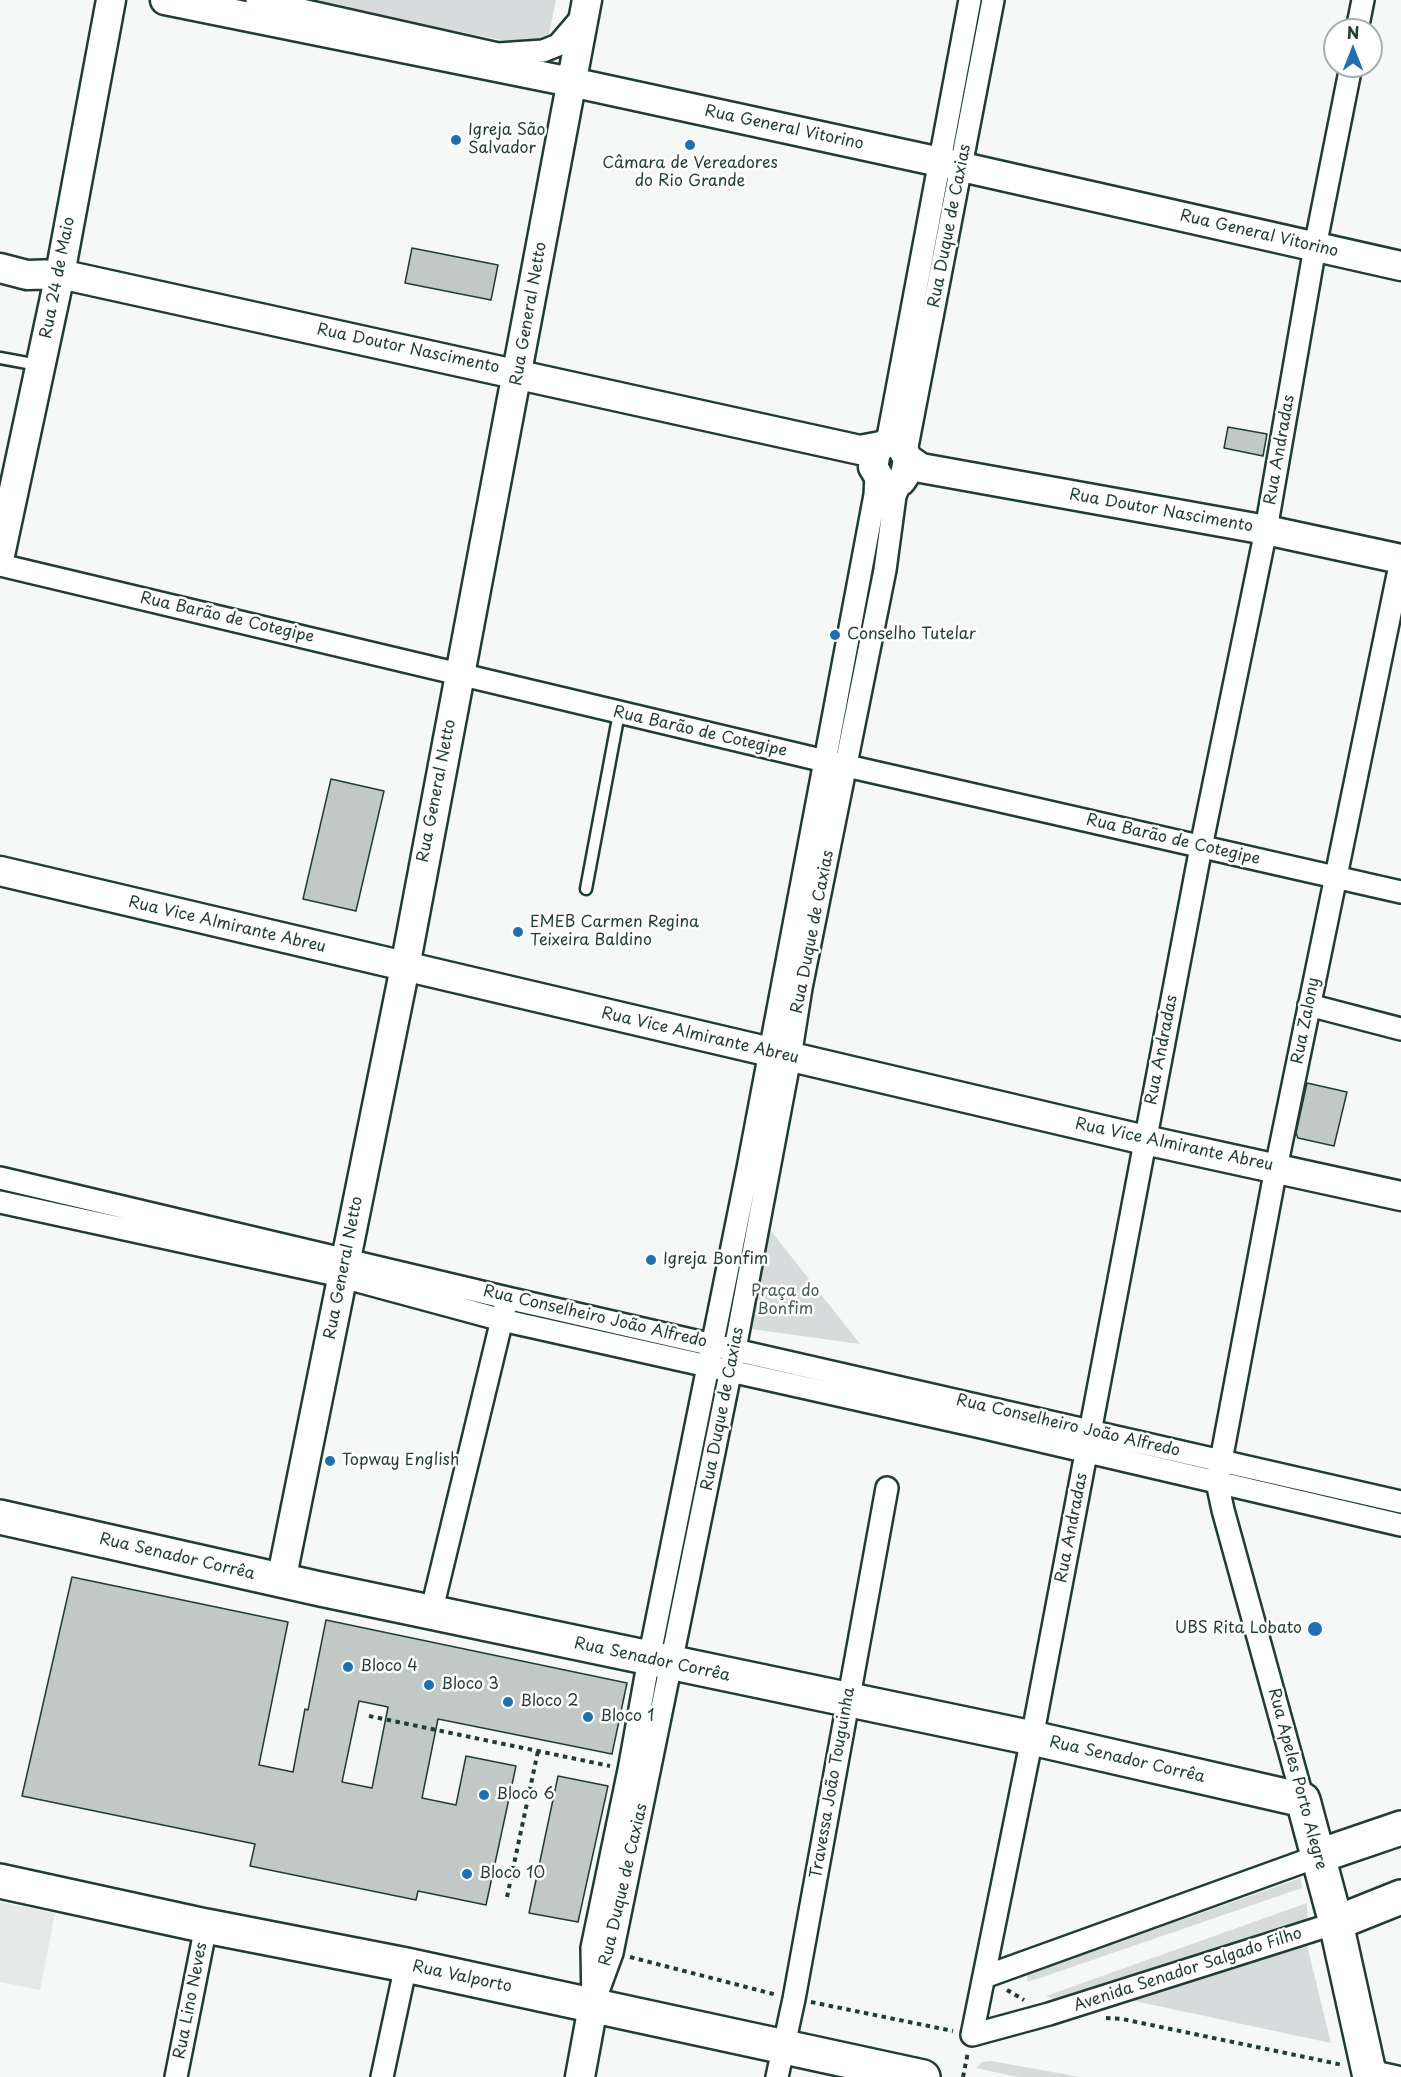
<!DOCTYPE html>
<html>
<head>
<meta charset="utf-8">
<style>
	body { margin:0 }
	#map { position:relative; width:1401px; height:2077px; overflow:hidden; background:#f6f7f7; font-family:"Playpen Sans",sans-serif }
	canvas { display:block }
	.north { position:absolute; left:1323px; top:18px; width:60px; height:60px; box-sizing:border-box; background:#fff; border:2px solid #a5b1ae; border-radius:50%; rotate:0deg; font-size:16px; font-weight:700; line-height:24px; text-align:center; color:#1f3d34 }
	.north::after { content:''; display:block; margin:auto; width:21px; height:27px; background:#1f6fb2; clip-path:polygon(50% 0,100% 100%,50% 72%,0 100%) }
</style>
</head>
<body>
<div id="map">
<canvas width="1401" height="2077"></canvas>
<div class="north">N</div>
</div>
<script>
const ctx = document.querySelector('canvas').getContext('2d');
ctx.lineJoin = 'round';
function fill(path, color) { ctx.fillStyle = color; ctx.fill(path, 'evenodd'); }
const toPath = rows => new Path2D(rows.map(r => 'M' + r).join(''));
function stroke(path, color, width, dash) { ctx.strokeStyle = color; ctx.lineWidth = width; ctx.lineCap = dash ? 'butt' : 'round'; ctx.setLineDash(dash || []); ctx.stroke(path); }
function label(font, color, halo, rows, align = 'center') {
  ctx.font = font + ' "Playpen Sans",sans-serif'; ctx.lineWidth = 5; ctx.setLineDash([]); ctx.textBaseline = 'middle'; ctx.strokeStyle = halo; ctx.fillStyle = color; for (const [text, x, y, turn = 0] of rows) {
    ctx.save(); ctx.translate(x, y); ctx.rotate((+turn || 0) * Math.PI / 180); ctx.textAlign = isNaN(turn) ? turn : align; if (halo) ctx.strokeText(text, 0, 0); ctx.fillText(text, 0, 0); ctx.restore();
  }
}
const built = toPath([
	[0,1902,55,1913,40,1990,0,1982]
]);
const green = toPath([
	[302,0,556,0,546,49],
	[768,1227,860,1344,744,1328],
	[1301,1878,1302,1888,1028,1982,1027,1974],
	[1307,1903,1308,1919,1055,2000,1046,1996],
	[1307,1945,1331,2043,1130,2000,1212,1975],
	[991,2061,1080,2077,1018,2077,976,2068,982,2062]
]);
const building = toPath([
	[412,248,498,265,491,300,405,283,412,248],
	[1228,427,1267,434,1263,456,1224,448,1228,427],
	[331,779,384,791,356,911,303,899,331,779],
	[1307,1083,1347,1092,1334,1146,1298,1138,1296,1133,1307,1083],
	[72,1577,288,1622,259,1765,293,1772,305,1709,308,1710,326,1620,627,1683,612,1754,438,1719,422,1798,456,1805,466,1756,516,1766,486,1905,418,1891,416,1900,250,1866,255,1844,22,1796,72,1577],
	[359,1701,388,1707,372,1788,342,1782,359,1701],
	[558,1776,608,1786,578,1922,529,1913,558,1776]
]);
const path = toPath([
	[369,1716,610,1766],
	[507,1897,538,1751],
	[630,1957,777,1995],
	[1007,1990,1024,2000],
	[811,2002,953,2031],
	[1106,2018,1122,2019,1343,2065],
	[963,2077,968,2052]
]);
const lane = toPath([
	[0,358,38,365],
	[586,889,619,713]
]);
const street = toPath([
	[257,0,498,54,543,51,558,45,582,17],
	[1357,30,1363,0],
	[887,443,970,0],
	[906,452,993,0],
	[0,565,825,761,1401,892],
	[1309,1005,1401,1029],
	[0,1178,507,1298,1401,1502],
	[0,1202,332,1274,502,1320,981,1427,1401,1525],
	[431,1613,505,1307],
	[1303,1800,1223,1510,1217,1482,1276,1168,1401,560],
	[1336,1923,1049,2014,972,2035,1032,1738,1201,847,1266,530,1315,247,1351,66],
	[984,1977,1319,1856],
	[597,1994,612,1953,735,1349,790,1057,801,988,885,570,895,496,901,481],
	[593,2006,592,1948,629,1770,649,1659,748,1168,825,761,875,495,876,475],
	[1370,2071,1397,2077],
	[176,2077,206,1926],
	[382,2077,406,1965],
	[777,2077,794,1999,887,1488]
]);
const secondary = toPath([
	[165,0,571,82,940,162,1401,266],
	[0,268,27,275,60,274,860,450,881,446],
	[887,443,894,443,901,446,908,459,905,475,901,481,894,484,887,484,881,480,873,467,876,452,881,446,887,443],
	[908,459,921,468,1266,530,1401,559],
	[0,555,60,274,111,0],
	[0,871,1145,1140,1401,1196],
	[281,1581,405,967,587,0],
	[580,2077,593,2006]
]);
const primary = toPath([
	[0,1517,320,1589,1032,1738,1303,1800,1336,1923,1370,2077],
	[1319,1856,1401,1828],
	[0,1881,206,1926,406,1965,923,2077],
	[1336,1923,1401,1897]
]);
const markers = [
	[456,140,6,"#1f6fb2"],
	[690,145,6,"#1f6fb2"],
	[835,635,6,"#1f6fb2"],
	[518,932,6,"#1f6fb2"],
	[651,1260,6,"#1f6fb2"],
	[330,1461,6,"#1f6fb2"],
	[1315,1629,8,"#1f6fb2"],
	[348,1667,6,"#1f6fb2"],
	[429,1685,6,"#1f6fb2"],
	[508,1702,6,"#1f6fb2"],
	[588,1717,6,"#1f6fb2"],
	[484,1795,6,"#1f6fb2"],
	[467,1874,6,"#1f6fb2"]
];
const streetNames = [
	["Rua General Vitorino",784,128,12],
	["Rua Duque de Caxias",950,226,-79],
	["Rua General Vitorino",1259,234,13],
	["Rua 24 de Maio",58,278,-79],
	["Rua General Netto",529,314,-80],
	["Rua Doutor Nascimento",408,349,12],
	["Rua Andradas",1280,450,-80],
	["Rua Doutor Nascimento",1161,511,10],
	["Rua Barão de Cotegipe",227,618,13],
	["Rua Barão de Cotegipe",700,732,13],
	["Rua General Netto",437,791,-79],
	["Rua Barão de Cotegipe",1173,840,13],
	["Rua Vice Almirante Abreu",227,925,13],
	["Rua Duque de Caxias",813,932,-79],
	["Rua Zalony",1306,1021,-79],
	["Rua Vice Almirante Abreu",700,1036,13],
	["Rua Andradas",1162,1050,-79],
	["Rua Vice Almirante Abreu",1174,1145,12],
	["Rua General Netto",344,1268,-79],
	["Rua Conselheiro João Alfredo",595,1317,13],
	["Rua Duque de Caxias",723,1409,-79],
	["Rua Conselheiro João Alfredo",1068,1426,13],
	["Rua Andradas",1072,1528,-79],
	["Rua Senador Corrêa",177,1557,13],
	["Rua Senador Corrêa",652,1660,12],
	["Rua Senador Corrêa",1127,1760,13],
	["Rua Apeles Porto Alegre",1297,1779,75],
	["Travessa João Touguinha",833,1783,-80],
	["Rua Duque de Caxias",624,1885,-77],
	["Avenida Senador Salgado Filho",1188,1970,-18],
	["Rua Valporto",462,1977,12],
	["Rua Lino Neves",191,2001,-79]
];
const poiNames = [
	["Igreja São",468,131],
	["Salvador",468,149],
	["Câmara de Vereadores",690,164,"center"],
	["do Rio Grande",690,182,"center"],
	["Conselho Tutelar",847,635],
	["EMEB Carmen Regina",530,923],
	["Teixeira Baldino",530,941],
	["Igreja Bonfim",663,1260],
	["Topway English",342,1461],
	["UBS Rita Lobato",1302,1629,"right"],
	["Bloco 4",360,1667],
	["Bloco 3",441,1685],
	["Bloco 2",520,1702],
	["Bloco 1",600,1717],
	["Bloco 6",496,1795],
	["Bloco 10",479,1874]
];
const parkNames = [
	["Praça do",785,1292],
	["Bonfim",785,1310]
];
fill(built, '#e6e9e8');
fill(green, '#d6dcdb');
fill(building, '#c0c9c6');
stroke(building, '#1f3d34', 1.5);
stroke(lane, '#1f3d34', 15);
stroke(street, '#1f3d34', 26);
stroke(secondary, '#1f3d34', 33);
stroke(primary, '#1f3d34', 38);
stroke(path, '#1f3d34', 4, [4.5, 4.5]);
stroke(lane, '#fff', 10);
stroke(street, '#fff', 21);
stroke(secondary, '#fff', 28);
stroke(primary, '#fff', 33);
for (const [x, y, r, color] of markers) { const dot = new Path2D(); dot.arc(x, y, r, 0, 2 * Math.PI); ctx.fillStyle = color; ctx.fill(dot); stroke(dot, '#fff', 2); }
label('16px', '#1f3d34', '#fff', streetNames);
label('16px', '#1f3d34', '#fff', poiNames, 'left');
label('16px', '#445d55', '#fff', parkNames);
</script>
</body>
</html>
